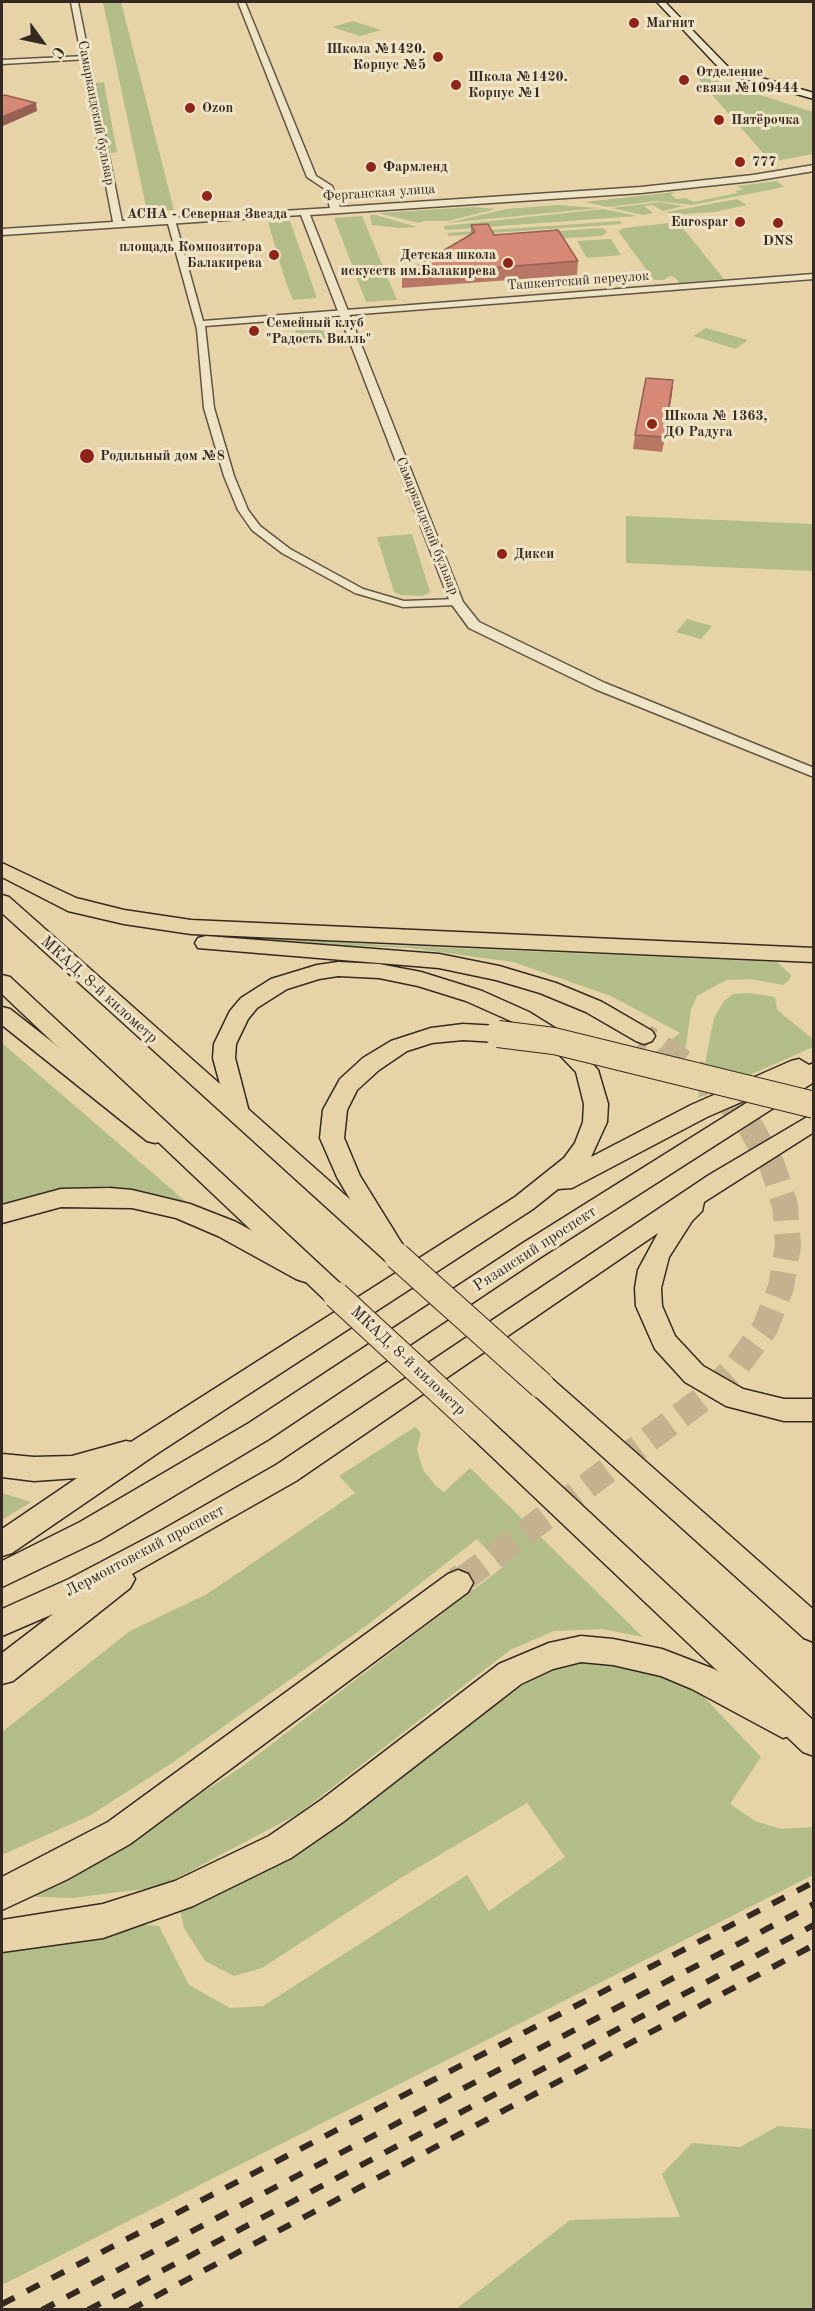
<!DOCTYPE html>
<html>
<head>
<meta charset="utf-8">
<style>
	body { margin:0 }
	#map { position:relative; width:815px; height:2311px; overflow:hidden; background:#e6d4a8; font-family:"Old Standard TT",serif }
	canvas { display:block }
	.frame { position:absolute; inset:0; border:3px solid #362921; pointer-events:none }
	.north { position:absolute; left:12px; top:12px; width:60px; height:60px; -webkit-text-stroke:4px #efe3c6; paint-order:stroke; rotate:123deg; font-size:16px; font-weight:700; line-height:24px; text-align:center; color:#362921 }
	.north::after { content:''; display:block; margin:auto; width:21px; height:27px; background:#362921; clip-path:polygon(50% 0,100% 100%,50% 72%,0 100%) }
</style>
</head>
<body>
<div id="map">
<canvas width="815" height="2311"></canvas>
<div class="frame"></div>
<div class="north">С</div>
</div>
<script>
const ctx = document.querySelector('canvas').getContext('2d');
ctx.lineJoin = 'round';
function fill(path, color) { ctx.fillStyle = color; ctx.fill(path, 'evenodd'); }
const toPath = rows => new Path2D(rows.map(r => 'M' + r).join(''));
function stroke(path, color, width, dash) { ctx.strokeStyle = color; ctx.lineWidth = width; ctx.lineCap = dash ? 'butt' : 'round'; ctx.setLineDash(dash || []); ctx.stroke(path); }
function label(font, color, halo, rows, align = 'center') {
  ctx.font = font + ' "Old Standard TT",serif'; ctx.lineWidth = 6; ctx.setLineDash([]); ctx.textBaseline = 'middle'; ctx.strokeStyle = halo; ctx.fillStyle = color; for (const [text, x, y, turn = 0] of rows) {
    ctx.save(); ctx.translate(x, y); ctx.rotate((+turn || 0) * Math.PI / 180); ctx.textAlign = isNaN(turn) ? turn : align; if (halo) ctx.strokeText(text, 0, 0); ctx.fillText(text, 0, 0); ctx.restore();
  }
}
const green = toPath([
	[103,2,121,2,174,210,147,212],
	[353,21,381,30,360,36,332,27],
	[693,73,813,112,813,154,771,162],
	[104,82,117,152,111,153,92,83],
	[777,181,784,187,692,205,657,201,607,207,585,202,675,192,671,195,677,199,686,198,694,202,737,193,735,191,743,189,737,186],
	[737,199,747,205,714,212,671,215,667,212],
	[660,202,683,206,663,211,652,205,644,206,653,213,643,215,611,208],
	[557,205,599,208,447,223,506,209],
	[474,207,496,209,448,221,424,221,419,223,378,213],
	[603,209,637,216,446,230,443,226],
	[370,215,376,215,417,227,400,228,372,225],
	[362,216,397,300,366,302,334,218],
	[290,221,317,298,293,300,286,283,268,222],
	[620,221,622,224,449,236,447,233],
	[678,222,724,279,679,283,675,277,669,276,664,280,654,280,618,231,624,228],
	[603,228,607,232,602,236,520,241,502,235],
	[611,239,621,255,587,258,577,241],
	[320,322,327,339,300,342,293,325],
	[706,328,748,340,736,349,693,336],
	[626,516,813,524,813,571,626,563],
	[412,534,430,592,423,596,401,595,394,592,377,537],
	[687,619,712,626,701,639,676,632],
	[174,931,386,945,777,962,791,975,789,980,783,985,751,979,726,980,697,996,691,1009,684,1060,654,1053,680,1033,611,996,513,962,410,948,258,943],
	[749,993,775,997,777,1010,813,1039,813,1047,698,1098,714,1018,724,1001,733,994],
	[2,1043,191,1206,49,1195,2,1209],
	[415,1427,421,1433,417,1449,423,1470,436,1486,444,1492,470,1468,643,1637,602,1629,554,1631,510,1650,298,1814,160,1887,72,1898,11,1896,125,1843,243,1766,503,1567,477,1539,366,1626,169,1765,89,1816,2,1855,2,1732,130,1631,207,1594,355,1493,339,1476],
	[2,1493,31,1502,2,1520],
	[581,1660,659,1670,701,1694,761,1757,730,1804,755,1821,781,1829,813,1827,813,1875,2,2285,2,1942,126,1923,159,1926,189,1985,230,2008,263,2006,467,1875,489,1911,565,1857,527,1803,399,1879,262,1968,234,1976,205,1961,184,1928,179,1905,313,1839,550,1665],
	[778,2126,813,2129,813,2309,456,2309,570,2220,680,2217,662,2174,692,2143,740,2147]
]);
const primaryTunnelFar1 = toPath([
	[462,1580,701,1400,737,1366,765,1328,781,1287,788,1245,785,1205,772,1165,751,1128,723,1095,688,1066,644,1036]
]);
const primaryTunnel = toPath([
	[458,1583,464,1579]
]);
const minor = toPath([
	[86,56,88,59,2,64,2,60,86,56],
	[171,218,175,220,203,321,814,274,814,279,205,326,214,408,234,476,248,510,260,526,290,549,363,589,404,601,457,599,462,602,457,605,403,607,355,593,282,553,252,530,238,510,224,476,204,408,197,329,167,220,171,218]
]);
const tertiary = toPath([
	[71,2,78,2,122,221,330,208,325,189,307,177,238,2,245,2,316,176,332,186,340,207,641,187,753,175,814,165,814,171,753,181,641,193,310,215,463,602,479,622,605,683,814,768,814,777,595,689,469,628,450,602,301,215,2,235,2,229,113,222,71,2]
]);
const secondary = toPath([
	[657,2,665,2,730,69,814,93,814,99,724,73,657,2]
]);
const primary = toPath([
	[2,863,76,898,124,910,191,920,814,948,814,962,191,934,124,924,68,911,2,877,2,863],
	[206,936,439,954,499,966,556,983,602,1002,652,1031,655,1036,652,1041,644,1044,636,1041,586,1012,540,993,496,980,439,968,198,948,195,943,198,938,206,936],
	[338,962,379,964,421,972,482,991,529,1012,566,1035,598,1070,608,1104,607,1122,591,1157,691,1105,791,1061,799,1059,809,1065,814,1063,814,1082,541,1257,269,1439,100,1540,2,1587,2,1561,80,1522,249,1423,523,1243,764,1092,707,1117,572,1188,558,1189,533,1209,158,1453,12,1553,2,1556,2,1529,77,1478,34,1481,2,1477,2,1454,34,1457,72,1456,126,1441,131,1442,515,1197,564,1158,575,1143,583,1122,584,1104,576,1072,550,1045,513,1022,466,1001,418,986,379,978,338,976,319,979,287,989,257,1008,248,1019,236,1044,235,1058,249,1112,245,1118,237,1120,229,1118,213,1058,214,1044,230,1011,241,998,271,979,317,965,338,962],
	[2,1007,10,1009,163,1129,167,1135,163,1141,155,1143,147,1141,2,1025,2,1007],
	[463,1024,498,1026,506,1029,509,1034,506,1039,498,1042,463,1040,432,1043,407,1051,379,1070,357,1090,347,1110,344,1138,360,1176,404,1247,400,1254,391,1256,382,1254,337,1177,320,1138,323,1110,340,1079,363,1058,391,1041,431,1028,463,1024],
	[814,1113,814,1132,704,1202,702,1211,692,1221,669,1257,661,1288,662,1306,675,1336,703,1366,743,1389,784,1399,814,1399,814,1421,784,1421,726,1406,685,1382,655,1349,636,1306,635,1288,638,1270,658,1233,296,1481,132,1574,135,1579,130,1588,13,1681,2,1684,2,1653,53,1614,2,1636,2,1609,69,1579,162,1530,276,1465,709,1175,814,1113],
	[110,1188,132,1190,190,1204,236,1222,314,1265,318,1272,314,1279,305,1282,296,1279,218,1236,176,1218,132,1208,61,1207,2,1223,2,1205,61,1189,110,1188],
	[458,1570,468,1574,473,1583,468,1592,130,1844,68,1879,2,1910,2,1877,108,1822,448,1574,458,1570],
	[581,1636,613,1639,662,1649,714,1669,794,1714,798,1724,794,1734,783,1738,692,1689,661,1676,613,1665,581,1662,553,1669,521,1684,343,1822,291,1858,193,1906,103,1938,2,1952,2,1920,103,1904,175,1881,269,1836,321,1800,499,1664,549,1643,581,1636]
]);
const trunk = toPath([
	[2,895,9,897,406,1249,410,1256,406,1263,397,1266,388,1263,2,913,2,895],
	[2,975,10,977,345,1288,349,1295,345,1302,336,1305,327,1302,2,994,2,975],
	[541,1374,550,1377,814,1610,814,1642,804,1638,532,1393,528,1385,532,1377,541,1374],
	[480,1417,490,1420,814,1721,814,1756,803,1752,470,1436,466,1428,470,1420,480,1417]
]);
const rail = toPath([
	[2,2304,814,1882],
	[42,2310,814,1904],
	[88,2310,814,1925],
	[130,2310,814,1945]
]);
const primaryBridge = toPath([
	[498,1034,554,1041,814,1105]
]);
const trunkBridge = toPath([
	[397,1256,541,1385],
	[336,1295,480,1428]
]);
const wall = toPath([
	[471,225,494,235,578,261,577,275,402,288,402,275,471,235],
	[673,380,672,394,662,452,633,449,635,435]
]);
const shadedWall = toPath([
	[36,103,37,111,3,126,2,117],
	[673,380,672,394,662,452,664,437]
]);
const building = toPath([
	[5,95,36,103,2,117,2,96,5,95],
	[488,224,494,235,558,230,578,261,402,275,475,232,471,225,488,224],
	[646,378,673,380,664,437,635,435,646,378]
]);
const markers = [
	[634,23,6,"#8f2418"],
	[438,57,6,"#8f2418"],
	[684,80,6,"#8f2418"],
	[456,85,6,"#8f2418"],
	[190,108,6,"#8f2418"],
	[719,120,6,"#8f2418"],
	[740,162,6,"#8f2418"],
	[371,167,6,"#8f2418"],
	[207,196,6,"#8f2418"],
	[740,222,6,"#8f2418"],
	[778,223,6,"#8f2418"],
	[274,255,6,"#8f2418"],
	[508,263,6,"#8f2418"],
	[254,331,6,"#8f2418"],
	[652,424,6,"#8f2418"],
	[87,456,8,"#8f2418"],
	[502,554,6,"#8f2418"]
];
const farPoinames = [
	["Магнит",646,23],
	["Школа №1420.",426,49,"right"],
	["Корпус №5",426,65,"right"],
	["Отделение",696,72],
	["связи №109444",696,88],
	["Школа №1420.",468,77],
	["Корпус №1",468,93],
	["Ozon",202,108],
	["Пятёрочка",731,120],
	["777",752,162],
	["Фармленд",383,167],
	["АСНА - Северная Звезда",207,214,"center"],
	["Eurospar",728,222,"right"],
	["DNS",778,241,"center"],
	["площадь Композитора",262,247,"right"],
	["Балакирева",262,263,"right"],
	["Детская школа",496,255,"right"],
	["искусств им.Балакирева",496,271,"right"],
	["Семейный клуб",266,323],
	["\"Радость Вилль\"",266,339],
	["Школа № 1363,",664,416],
	["ДО Радуга",664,432],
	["Родильный дом №8",100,456],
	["Дикси",514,554]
];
const farStreetnames = [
	["Самаркандский бульвар",96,113,79],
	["Ферганская улица",379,193,-4],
	["Ташкентский переулок",578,281,-4],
	["Самаркандский бульвар",427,526,68]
];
const streetNames = [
	["МКАД, 8-й километр",99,990,42],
	["Рязанский проспект",535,1249,-33],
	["МКАД, 8-й километр",408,1361,43],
	["Лермонтовский проспект",145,1551,-28]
];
fill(green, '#b2bd8a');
stroke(primaryTunnelFar1, '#c3b28d', 26, [26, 13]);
stroke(primaryTunnel, '#c3b28d', 33, [33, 16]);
stroke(minor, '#625443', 3);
stroke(tertiary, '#625443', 3);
stroke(secondary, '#362921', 3);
stroke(primary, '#362921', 3);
stroke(trunk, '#362921', 3);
fill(minor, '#efe3c6');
fill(tertiary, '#efe3c6');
fill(secondary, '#efe3c6');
fill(primary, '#e6d4a8');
fill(trunk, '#e6d4a8');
stroke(rail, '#362921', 6, [14, 14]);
stroke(primaryBridge, '#362921', 28, []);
stroke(trunkBridge, '#362921', 28, []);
stroke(primaryBridge, '#e6d4a8', 26);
stroke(trunkBridge, '#e6d4a8', 26);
fill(wall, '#b87665');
fill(shadedWall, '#966053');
fill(building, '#d68976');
stroke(building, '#966053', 1.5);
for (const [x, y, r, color] of markers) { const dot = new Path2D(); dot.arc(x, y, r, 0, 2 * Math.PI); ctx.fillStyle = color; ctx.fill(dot); stroke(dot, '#efe3c6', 2); }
label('bold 14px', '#362921', '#efe3c6', farPoinames, 'left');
label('14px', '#362921', '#efe3c6', farStreetnames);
label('16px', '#362921', '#efe3c6', streetNames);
</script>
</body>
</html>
